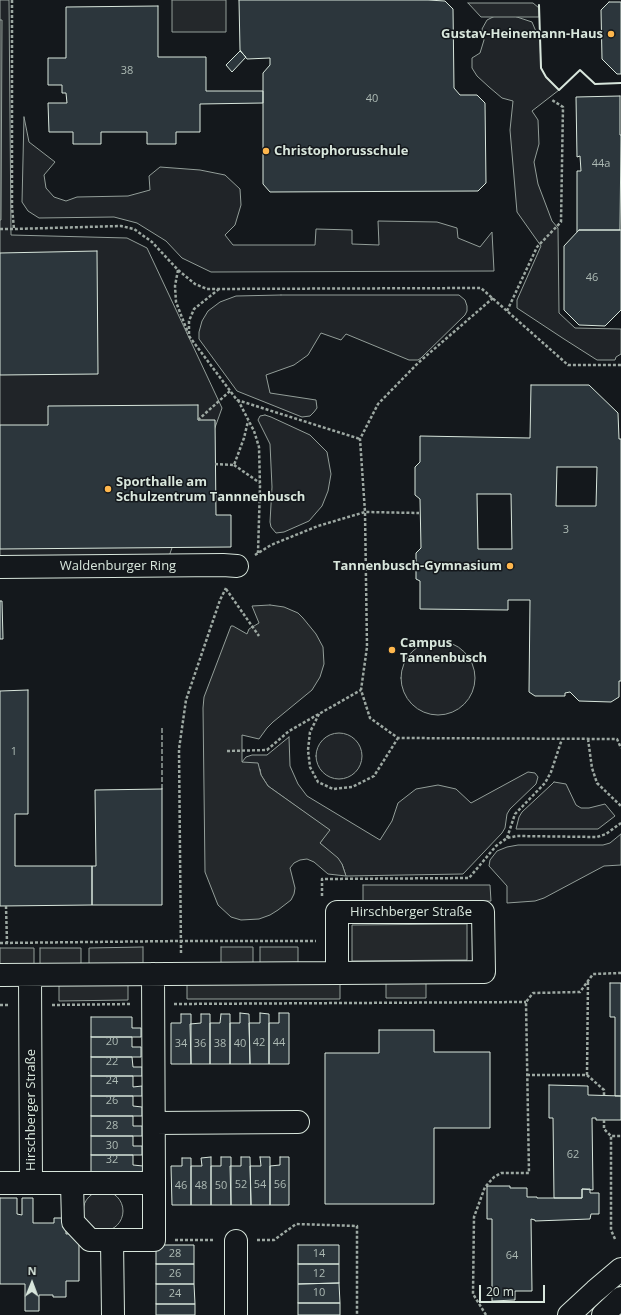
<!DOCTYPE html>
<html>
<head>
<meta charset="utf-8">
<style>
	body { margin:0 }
	#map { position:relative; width:621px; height:1315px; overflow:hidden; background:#14181c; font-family:"Open Sans",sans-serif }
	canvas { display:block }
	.north { position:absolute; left:12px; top:1263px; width:40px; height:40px; -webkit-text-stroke:3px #14181c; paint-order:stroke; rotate:1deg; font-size:11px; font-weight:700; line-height:16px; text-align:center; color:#d8e6dc }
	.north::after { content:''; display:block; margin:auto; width:14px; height:18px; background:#d8e6dc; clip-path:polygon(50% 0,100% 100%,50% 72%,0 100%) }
	.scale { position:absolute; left:479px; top:1285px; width:66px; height:18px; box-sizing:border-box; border:2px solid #d8e6dc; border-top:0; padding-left:5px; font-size:12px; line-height:14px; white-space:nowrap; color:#d8e6dc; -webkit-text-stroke:3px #14181c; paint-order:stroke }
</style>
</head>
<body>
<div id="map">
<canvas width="621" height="1315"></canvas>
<div class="north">N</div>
<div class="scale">20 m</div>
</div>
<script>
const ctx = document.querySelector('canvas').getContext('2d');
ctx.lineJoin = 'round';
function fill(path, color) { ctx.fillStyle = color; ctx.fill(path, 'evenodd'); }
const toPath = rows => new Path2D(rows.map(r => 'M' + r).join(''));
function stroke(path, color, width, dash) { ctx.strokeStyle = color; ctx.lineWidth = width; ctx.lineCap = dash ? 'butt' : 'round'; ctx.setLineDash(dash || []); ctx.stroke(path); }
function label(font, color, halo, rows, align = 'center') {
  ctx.font = font + ' "Open Sans",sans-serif'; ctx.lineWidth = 3; ctx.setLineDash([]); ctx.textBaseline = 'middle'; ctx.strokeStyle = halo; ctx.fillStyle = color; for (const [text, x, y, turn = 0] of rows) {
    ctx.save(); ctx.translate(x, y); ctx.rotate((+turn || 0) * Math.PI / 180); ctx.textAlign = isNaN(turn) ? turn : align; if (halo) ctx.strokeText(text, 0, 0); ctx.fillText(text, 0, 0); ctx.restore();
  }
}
const green = toPath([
	[0,0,9,0,11,235,127,238,147,248,222,408,163,573,0,573,0,0],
	[497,15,511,15,532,22,540,41,541,68,546,77,559,90,532,111,538,120,539,144,534,162,538,184,552,221,558,228,559,313,575,328,621,329,621,354,616,357,615,360,597,360,564,339,517,308,517,300,541,246,517,212,510,130,513,101,502,98,489,87,477,76,472,68,472,58,480,53,484,40,482,29,487,20,497,15],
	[24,117,29,142,55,162,44,175,46,188,54,197,66,201,77,197,128,196,150,190,149,176,160,167,200,170,225,175,240,189,241,205,235,225,225,235,233,245,315,245,316,229,352,230,352,244,379,245,378,221,437,222,457,228,458,238,480,247,492,232,494,271,211,272,182,258,166,241,137,223,114,217,39,218,28,211,22,202,24,117],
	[281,295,459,295,465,300,467,306,467,311,465,315,421,358,418,360,409,360,346,334,341,340,321,333,308,355,294,365,266,375,270,393,316,400,317,408,314,412,310,416,302,417,237,391,199,339,199,332,202,321,208,311,220,302,236,296,281,295],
	[265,415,271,417,310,435,327,452,331,474,328,491,322,506,309,521,284,532,276,533,271,527,270,522,272,487,270,444,258,420,260,416,265,415],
	'401 678a37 37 0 1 1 74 0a37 37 0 1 1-74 0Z',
	'316 756a23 23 0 1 1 46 0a23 23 0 1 1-46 0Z',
	[289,737,290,766,298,784,307,796,380,840,392,821,398,803,416,789,438,785,456,789,471,803,528,772,535,773,538,777,536,784,510,809,507,814,505,828,502,833,463,874,346,876,342,864,320,843,329,830,268,786,261,775,260,769,242,762,246,757,252,755,267,755,289,737],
	[554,782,566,784,576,805,581,808,589,808,605,804,615,816,598,829,516,829,519,817,522,812,551,785,554,782],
	[621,834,621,865,604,866,544,898,535,901,507,903,507,886,489,866,490,860,497,851,507,847,518,845,603,845,610,843,621,834],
	'83 1211a20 20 0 1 1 40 0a20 20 0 1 1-40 0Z'
]);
const parking = toPath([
	[172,0,226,0,226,32,172,32,172,0],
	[468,3,533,3,539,8,539,17,481,17,468,3],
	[0,20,2,20,1,220,0,220,0,20],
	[270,605,284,607,298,613,303,618,316,634,323,647,324,664,320,677,312,690,273,722,267,728,259,739,242,735,242,762,258,763,261,775,268,786,330,830,320,843,338,858,342,864,346,876,328,874,314,862,307,859,300,860,294,863,290,868,295,888,294,894,291,900,278,910,270,915,259,919,241,920,231,917,218,905,205,872,203,708,204,697,231,626,233,626,247,634,249,629,259,623,252,606,270,605],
	[363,885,490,885,491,901,363,903,363,885],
	[467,924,467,960,352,961,352,925,467,924],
	[143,947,143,963,89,964,89,948,143,947],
	[221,947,253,947,253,963,221,963,221,947],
	[260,947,298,947,298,963,260,963,260,947],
	[0,948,34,948,34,964,0,964,0,948],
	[40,948,81,948,81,964,40,964,40,948],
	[340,982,340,999,187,999,187,983,340,982],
	[128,983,128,1000,59,1001,59,984,128,983],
	[386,983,426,983,426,998,386,998,386,983]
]);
const building = toPath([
	[239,0,428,0,445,1,453,9,454,88,460,95,477,95,485,103,486,183,478,191,270,192,263,184,263,73,270,65,270,58,247,59,240,50,239,0],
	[609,2,621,2,621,74,617,74,602,59,601,10,609,2],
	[158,6,158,57,206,57,206,91,263,91,263,103,200,104,200,132,176,132,176,144,147,144,147,132,101,132,101,144,73,144,73,132,49,132,48,103,67,103,66,93,62,93,62,85,48,85,48,58,66,58,66,7,158,6],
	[240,51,246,57,232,72,226,65,240,51],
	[620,96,620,135,621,135,620,230,579,230,577,232,577,171,581,171,580,156,577,157,576,97,620,96],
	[579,230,621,230,621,310,605,326,579,325,564,310,564,246,579,230],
	[97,251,98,374,0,375,0,253,97,251],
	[531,385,589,385,618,413,619,439,621,439,621,681,619,681,619,697,611,702,579,701,570,692,565,693,565,696,535,696,529,692,530,600,508,600,508,610,420,609,420,581,416,579,416,553,421,548,420,499,415,495,415,467,420,462,420,436,530,438,531,385],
	[557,467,597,467,596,506,556,506,557,467],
	[477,494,511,494,512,549,478,549,477,494],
	[198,405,198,420,215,420,216,515,231,515,231,547,0,549,0,425,48,425,48,406,198,405],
	[0,601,2,601,3,639,0,639,0,601],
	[28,690,28,814,15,814,15,866,92,866,92,905,0,906,0,691,28,690],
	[162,789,162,905,92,905,92,866,96,866,95,790,162,789],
	[610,983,621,983,621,1096,615,1096,615,1017,610,1017,610,983],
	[240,1013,249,1014,250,1064,230,1064,230,1023,240,1023,240,1013],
	[260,1013,269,1014,269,1064,250,1064,249,1023,260,1023,260,1013],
	[279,1013,289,1013,289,1064,269,1064,269,1023,279,1023,279,1013],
	[181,1014,191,1014,191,1064,171,1064,171,1023,181,1023,181,1014],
	[201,1014,210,1014,210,1064,191,1064,190,1024,201,1023,201,1014],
	[221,1014,230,1014,230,1064,210,1064,210,1023,220,1023,221,1014],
	[91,1017,132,1017,132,1028,141,1028,141,1037,91,1037,91,1017],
	[379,1030,434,1030,434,1052,490,1052,490,1128,434,1128,434,1204,325,1204,325,1053,379,1053,379,1030],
	[91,1037,132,1037,132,1047,141,1047,141,1057,91,1057,91,1037],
	[91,1057,132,1057,133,1067,142,1067,142,1076,91,1076,91,1057],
	[91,1076,133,1076,133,1087,142,1086,142,1096,91,1096,91,1076],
	[549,1085,588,1086,588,1095,621,1096,621,1120,596,1120,596,1118,592,1118,593,1190,582,1189,582,1198,554,1198,553,1118,549,1118,549,1085],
	[91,1096,133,1096,133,1106,142,1107,142,1116,91,1116,91,1096],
	[91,1116,133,1116,133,1126,142,1126,142,1136,91,1136,91,1116],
	[91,1136,133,1136,133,1146,142,1146,142,1155,91,1155,91,1136],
	[91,1155,133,1155,133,1165,143,1166,142,1174,91,1175,91,1155],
	[211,1157,211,1205,191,1205,191,1166,202,1166,201,1158,211,1157],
	[221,1157,231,1157,231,1205,211,1205,211,1166,221,1166,221,1157],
	[241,1157,250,1157,251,1205,231,1205,230,1166,241,1166,241,1157],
	[260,1157,270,1157,270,1205,251,1205,250,1166,261,1166,260,1157],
	[280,1157,289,1157,289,1205,270,1205,270,1166,280,1165,280,1157],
	[182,1158,191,1158,191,1205,172,1205,171,1166,182,1166,182,1158],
	[487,1186,510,1186,510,1188,527,1188,527,1197,537,1197,537,1198,582,1198,582,1189,590,1189,590,1193,599,1193,599,1214,591,1214,590,1219,535,1221,535,1220,531,1219,532,1291,515,1291,515,1300,492,1301,492,1219,487,1219,487,1186],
	[0,1198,17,1198,17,1214,22,1215,22,1198,33,1198,33,1223,54,1223,54,1218,66,1218,66,1234,79,1233,79,1281,66,1281,66,1297,53,1297,53,1295,39,1295,39,1311,25,1311,25,1284,0,1284,0,1198],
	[156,1245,194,1245,194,1264,156,1264,156,1245],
	[298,1245,339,1245,339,1264,298,1264,298,1245],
	[156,1264,194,1264,194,1284,156,1284,156,1264],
	[298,1264,339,1264,339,1283,298,1284,298,1264],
	[339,1283,340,1303,298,1303,298,1284,339,1283],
	[156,1284,194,1284,195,1304,156,1304,156,1284],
	[298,1303,340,1303,340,1315,298,1315,298,1303],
	[156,1304,195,1304,195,1315,156,1315,156,1304]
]);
const path = toPath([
	[12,0,12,207,14,229,121,226,134,229,152,242,178,270,195,284,207,289,481,288,568,365,621,365],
	[0,229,14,229],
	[178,270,175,286,176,302,188,333],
	[219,289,194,309,189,321,189,336,237,400,360,439],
	[493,298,418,363,378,404,360,439,365,512,367,647,361,690,370,718,398,738,617,739,621,748],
	[507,311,537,247,561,222,563,107,552,100],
	[238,400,254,431,259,447,260,486,258,553],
	[198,420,230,391],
	[215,464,234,465,244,438,248,421],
	[234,465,260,483],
	[255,555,271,545,318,526,365,512,419,513],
	[226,589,259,636],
	[319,714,310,732,308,750,310,767,318,782,333,789,352,787,374,776,398,738],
	[588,739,592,768,597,783,621,806],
	[227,751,267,750,289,731,361,690],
	[507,838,515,814,545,783,551,772,562,739],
	[322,896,322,879,469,878,496,846,507,838,517,836,597,837,606,834,621,823],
	[6,906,7,943],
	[0,943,181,941,316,941],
	[181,953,179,749,186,700,220,600,226,588],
	[174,1004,526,1002],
	[0,1005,9,1005],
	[52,1005,131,1004],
	[527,1075,587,1075,588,981],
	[587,1075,604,1090,604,1096],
	[604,1120,604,1129,611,1136],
	[615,1239,611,1230,611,1136,621,1136],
	[175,1240,214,1240],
	[257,1240,274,1240,296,1224,357,1226,357,1315],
	[486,1315,473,1294,474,1217,485,1187,494,1177,501,1173,529,1173,526,1002,533,993,580,992,593,974,621,973]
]);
const minor = toPath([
	[0,567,223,565,237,566],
	[337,912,483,912,484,972,337,973,337,912],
	[0,975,337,973],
	[30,975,31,1183],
	[154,1123,298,1122],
	[0,1183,154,1183,153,974],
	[72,1183,73,1222,90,1240,154,1240,154,1183],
	[112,1240,113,1315],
	[236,1315,236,1241],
	[569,1315,595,1291,621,1269],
	[603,1315,621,1298]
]);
const fence = toPath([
	[162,789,162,727]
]);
const wall = toPath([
	[539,5,541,68,546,77,559,90,580,70,595,84,621,83]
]);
const markers = [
	[611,34,4,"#ffb74d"],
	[266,151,4,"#ffb74d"],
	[108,489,4,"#ffb74d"],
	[510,566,4,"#ffb74d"],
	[392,650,4,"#ffb74d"]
];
const numberNames = [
	["38",127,71],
	["40",372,99],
	["44a",601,164],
	["46",592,278],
	["3",566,530],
	["1",14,752],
	["20",112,1042],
	["42",259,1043],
	["44",279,1043],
	["34",181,1044],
	["36",200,1044],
	["38",220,1044],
	["40",240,1044],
	["22",112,1062],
	["24",112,1081],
	["26",112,1101],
	["28",112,1126],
	["30",112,1146],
	["62",573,1155],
	["32",112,1160],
	["52",241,1185],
	["54",260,1185],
	["56",280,1185],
	["46",181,1186],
	["48",201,1186],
	["50",221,1186],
	["28",175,1254],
	["14",319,1254],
	["64",512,1256],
	["26",175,1274],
	["12",319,1274],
	["10",319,1293],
	["24",175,1294]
];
const poiNames = [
	["Gustav-Heinemann-Haus",603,34,"right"],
	["Christophorusschule",274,151],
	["Sporthalle am",116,482],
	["Schulzentrum Tannnenbusch",116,497],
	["Tannenbusch-Gymnasium",502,566,"right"],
	["Campus",400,643],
	["Tannenbusch",400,658]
];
const streetNames = [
	["Waldenburger Ring",118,566],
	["Hirschberger Straße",411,912],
	["Hirschberger Straße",31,1110,-90]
];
fill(green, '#202428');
stroke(green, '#939e99', 1);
fill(parking, '#24282b');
stroke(parking, '#939e99', 1);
fill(building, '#2c363c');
stroke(building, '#d8e6dc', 1);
stroke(minor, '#d8e6dc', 24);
stroke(path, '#9da8a2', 2.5, [3, 2]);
stroke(minor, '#14181c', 22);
stroke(fence, '#d8e6dc', 1, [5, 2]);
stroke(wall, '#d8e6dc', 2);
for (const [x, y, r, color] of markers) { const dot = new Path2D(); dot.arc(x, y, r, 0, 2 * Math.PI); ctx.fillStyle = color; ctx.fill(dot); stroke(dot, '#14181c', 1.5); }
label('11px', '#adbab4', null, numberNames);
label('bold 13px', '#d8e6dc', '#14181c', poiNames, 'left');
label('13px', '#d8e6dc', '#14181c', streetNames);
</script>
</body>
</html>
